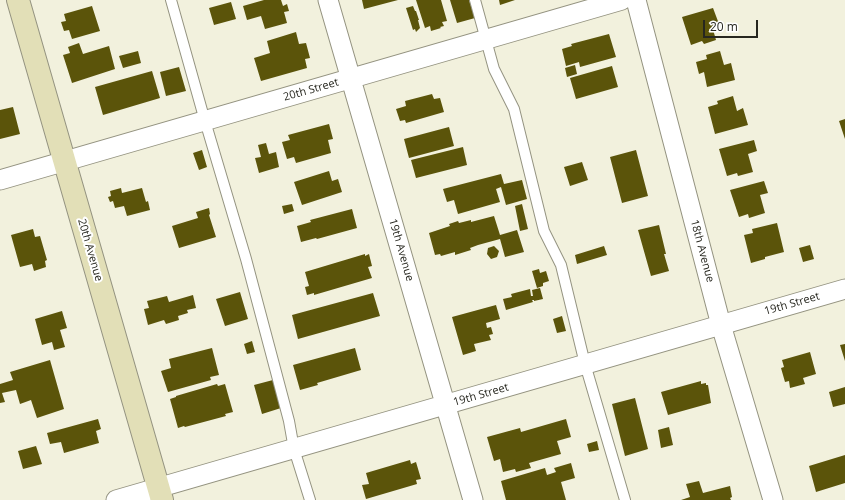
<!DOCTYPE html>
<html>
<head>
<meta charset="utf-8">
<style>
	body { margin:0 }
	#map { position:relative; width:845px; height:500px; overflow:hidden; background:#f2f1dd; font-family:"Open Sans",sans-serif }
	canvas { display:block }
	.scale { position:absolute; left:703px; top:20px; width:55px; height:18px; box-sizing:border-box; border:2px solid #27271f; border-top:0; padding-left:5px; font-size:12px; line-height:14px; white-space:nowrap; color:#27271f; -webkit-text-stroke:3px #fff; paint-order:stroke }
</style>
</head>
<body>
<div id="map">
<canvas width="845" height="500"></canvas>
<div class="scale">20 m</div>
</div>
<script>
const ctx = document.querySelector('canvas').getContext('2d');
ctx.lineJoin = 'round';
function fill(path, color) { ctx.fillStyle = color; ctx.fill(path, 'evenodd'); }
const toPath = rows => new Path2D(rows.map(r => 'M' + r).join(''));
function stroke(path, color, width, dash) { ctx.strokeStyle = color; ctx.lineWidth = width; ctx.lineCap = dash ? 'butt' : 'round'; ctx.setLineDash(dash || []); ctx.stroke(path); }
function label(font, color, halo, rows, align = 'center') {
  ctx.font = font + ' "Open Sans",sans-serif'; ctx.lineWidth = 4; ctx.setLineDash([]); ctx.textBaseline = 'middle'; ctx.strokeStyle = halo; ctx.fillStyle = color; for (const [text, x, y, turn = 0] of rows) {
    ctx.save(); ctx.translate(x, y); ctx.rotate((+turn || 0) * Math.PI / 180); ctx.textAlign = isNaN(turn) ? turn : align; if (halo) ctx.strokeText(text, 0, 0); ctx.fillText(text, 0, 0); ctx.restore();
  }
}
const building = toPath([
	[264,0,281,0,283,6,287,4,289,11,284,12,287,23,265,29,261,16,247,20,243,6],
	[362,0,398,0,364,9],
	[416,0,441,0,447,21,442,22,444,26,440,27,441,28,431,31,430,26,425,28],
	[450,0,469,0,475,18,457,23],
	[499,0,515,0,500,5],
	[231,2,236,19,214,25,209,8],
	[92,6,100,31,72,39,69,30,64,31,61,22,66,21,64,14],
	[413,6,415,11,416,11,419,20,418,20,420,28,416,32,415,29,413,30,406,8],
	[713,8,719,24,712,26,716,40,704,44,702,41,691,45,682,17],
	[296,32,299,44,306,43,310,58,305,59,307,68,261,81,254,58,270,53,267,41],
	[609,34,616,57,580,67,579,62,566,66,562,49,572,46,571,44],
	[79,43,83,54,109,46,115,69,72,83,63,55,70,53,68,47],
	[138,51,141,63,123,68,119,56],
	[720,51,724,65,731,63,735,80,707,87,704,72,699,74,696,62,707,59,706,55],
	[575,65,577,74,567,77,565,68],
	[612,66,618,87,576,99,570,78],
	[179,67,186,91,166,96,160,72],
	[152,71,160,98,103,115,95,87],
	[432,94,434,99,440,98,444,112,406,123,405,120,400,121,396,109,406,106,405,101],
	[733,96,737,111,743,108,748,125,715,134,708,107,718,104,717,101],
	[13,107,20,134,0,139,0,110],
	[845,119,845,139,839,121],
	[329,124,333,139,328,140,331,153,296,163,294,157,287,159,282,142,290,140,288,135],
	[449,127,454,146,409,158,404,139],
	[754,140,757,151,748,154,753,172,738,176,737,173,727,176,719,149],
	[266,143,269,154,276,152,279,167,259,173,255,158,261,157,258,145],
	[463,147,467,165,416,178,411,160],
	[202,150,207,167,199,170,193,153],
	[636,150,648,196,622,203,610,157],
	[582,162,588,180,570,186,564,167],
	[329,171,332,181,338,179,342,192,302,205,294,182],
	[501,174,504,184,522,180,527,199,506,205,501,187,496,189,500,202,458,214,454,200,447,202,443,189],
	[764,181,768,193,760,195,765,213,749,218,748,214,739,217,730,190],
	[121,188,122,193,142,188,146,202,148,201,150,210,127,216,124,206,115,208,113,201,110,202,108,197,111,196,110,191],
	[292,204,294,211,284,214,282,206],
	[522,204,528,229,520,231,515,206],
	[209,208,210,214,209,215,216,237,179,248,172,226,198,218,196,212],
	[352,209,357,228,317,239,316,238,301,242,297,226,311,222,310,220],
	[494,216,500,235,517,230,524,252,505,257,500,239,478,245,470,248,471,250,455,255,455,252,441,256,440,254,435,255,429,233,450,226,449,224,458,221,459,223,471,220,471,222],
	[777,223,784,252,765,257,765,259,751,263,744,235,753,233,752,229],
	[659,225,666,254,664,254,669,271,651,276,638,230],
	[33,229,35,237,40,236,47,260,45,261,46,267,34,271,32,264,20,267,11,235],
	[810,245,814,259,803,262,799,248],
	[494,246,499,251,497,257,491,259,487,254,488,248],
	[604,246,607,255,577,264,575,255],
	[365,254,365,256,369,254,372,266,368,267,372,278,314,295,314,293,307,295,305,287,309,286,305,272],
	[539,269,540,273,546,271,549,281,543,283,543,286,537,288,532,271],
	[540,288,543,299,534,301,534,300,532,300,533,302,506,310,503,299,512,297,511,294,530,289,531,296,533,296,532,290],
	[240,292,248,319,225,326,216,299],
	[373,293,380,316,298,339,292,315],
	[193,295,196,308,187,310,188,313,178,316,179,320,166,324,164,320,148,325,144,309,149,308,147,301,167,296,169,302],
	[496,305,500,319,486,323,487,328,491,327,493,334,489,335,491,340,474,344,476,351,463,355,452,317],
	[62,311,67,328,60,330,65,347,54,350,52,342,42,345,35,319],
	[562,316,566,331,557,333,553,319],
	[252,341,255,352,247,354,244,344],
	[845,344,845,361,840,345],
	[212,348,219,375,210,377,211,380,168,392,161,371,171,368,169,359],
	[355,348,361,370,317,383,318,385,300,390,293,365],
	[810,352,816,374,803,378,805,384,790,388,789,381,785,382,781,368,784,367,782,360],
	[50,360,64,409,37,418,31,400,20,404,16,390,2,393,5,402,0,403,0,384,13,380,10,372],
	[273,380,281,408,262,414,254,385],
	[701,381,701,384,706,383,706,385,708,385,711,403,668,415,661,392],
	[217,384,218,386,225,384,233,412,225,414,226,416,185,427,184,426,178,428,170,399,176,397,176,396],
	[845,387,845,404,833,407,829,392],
	[635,398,648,449,625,456,612,404],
	[98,419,101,429,96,431,99,443,64,453,61,442,50,444,47,433],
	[566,419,571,437,557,441,561,454,529,463,531,468,516,472,515,469,503,472,500,459,494,461,487,437,520,428,521,432],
	[669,427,673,445,661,448,658,430],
	[597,441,599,450,589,452,587,444],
	[36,446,42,464,23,469,18,451],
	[845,455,845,483,816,492,809,466],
	[410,460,411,464,416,462,421,479,416,480,417,484,366,499,362,485,369,484,366,473],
	[571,463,575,478,561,482,566,500,506,500,501,481,545,468,547,475,556,472,554,468],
	[699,481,703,493,730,486,732,497,730,498,731,500,681,500,690,497,686,484]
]);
const lane = toPath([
	[171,0,205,121,246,259,289,421,294,449,310,500],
	[475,0,494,69,514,109,544,231,561,265,585,364,625,500]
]);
const street = toPath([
	[328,0,473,500],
	[636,0,721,325,773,500],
	[0,180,622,0],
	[116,500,845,289]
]);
const secondary = toPath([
	[18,0,162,500]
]);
const streetNames = [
	["20th Street",311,90,-16],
	["20th Avenue",90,250,74],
	["19th Avenue",401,250,74],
	["18th Avenue",702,251,75],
	["19th Street",792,304,-16],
	["19th Street",481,395,-16]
];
fill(building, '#5b540a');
stroke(lane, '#949380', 12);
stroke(street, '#949380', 21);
stroke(secondary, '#949380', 24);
stroke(lane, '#fff', 10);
stroke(street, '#fff', 19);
stroke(secondary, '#e2dfb7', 22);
label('11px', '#27271f', '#fff', streetNames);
</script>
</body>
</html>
